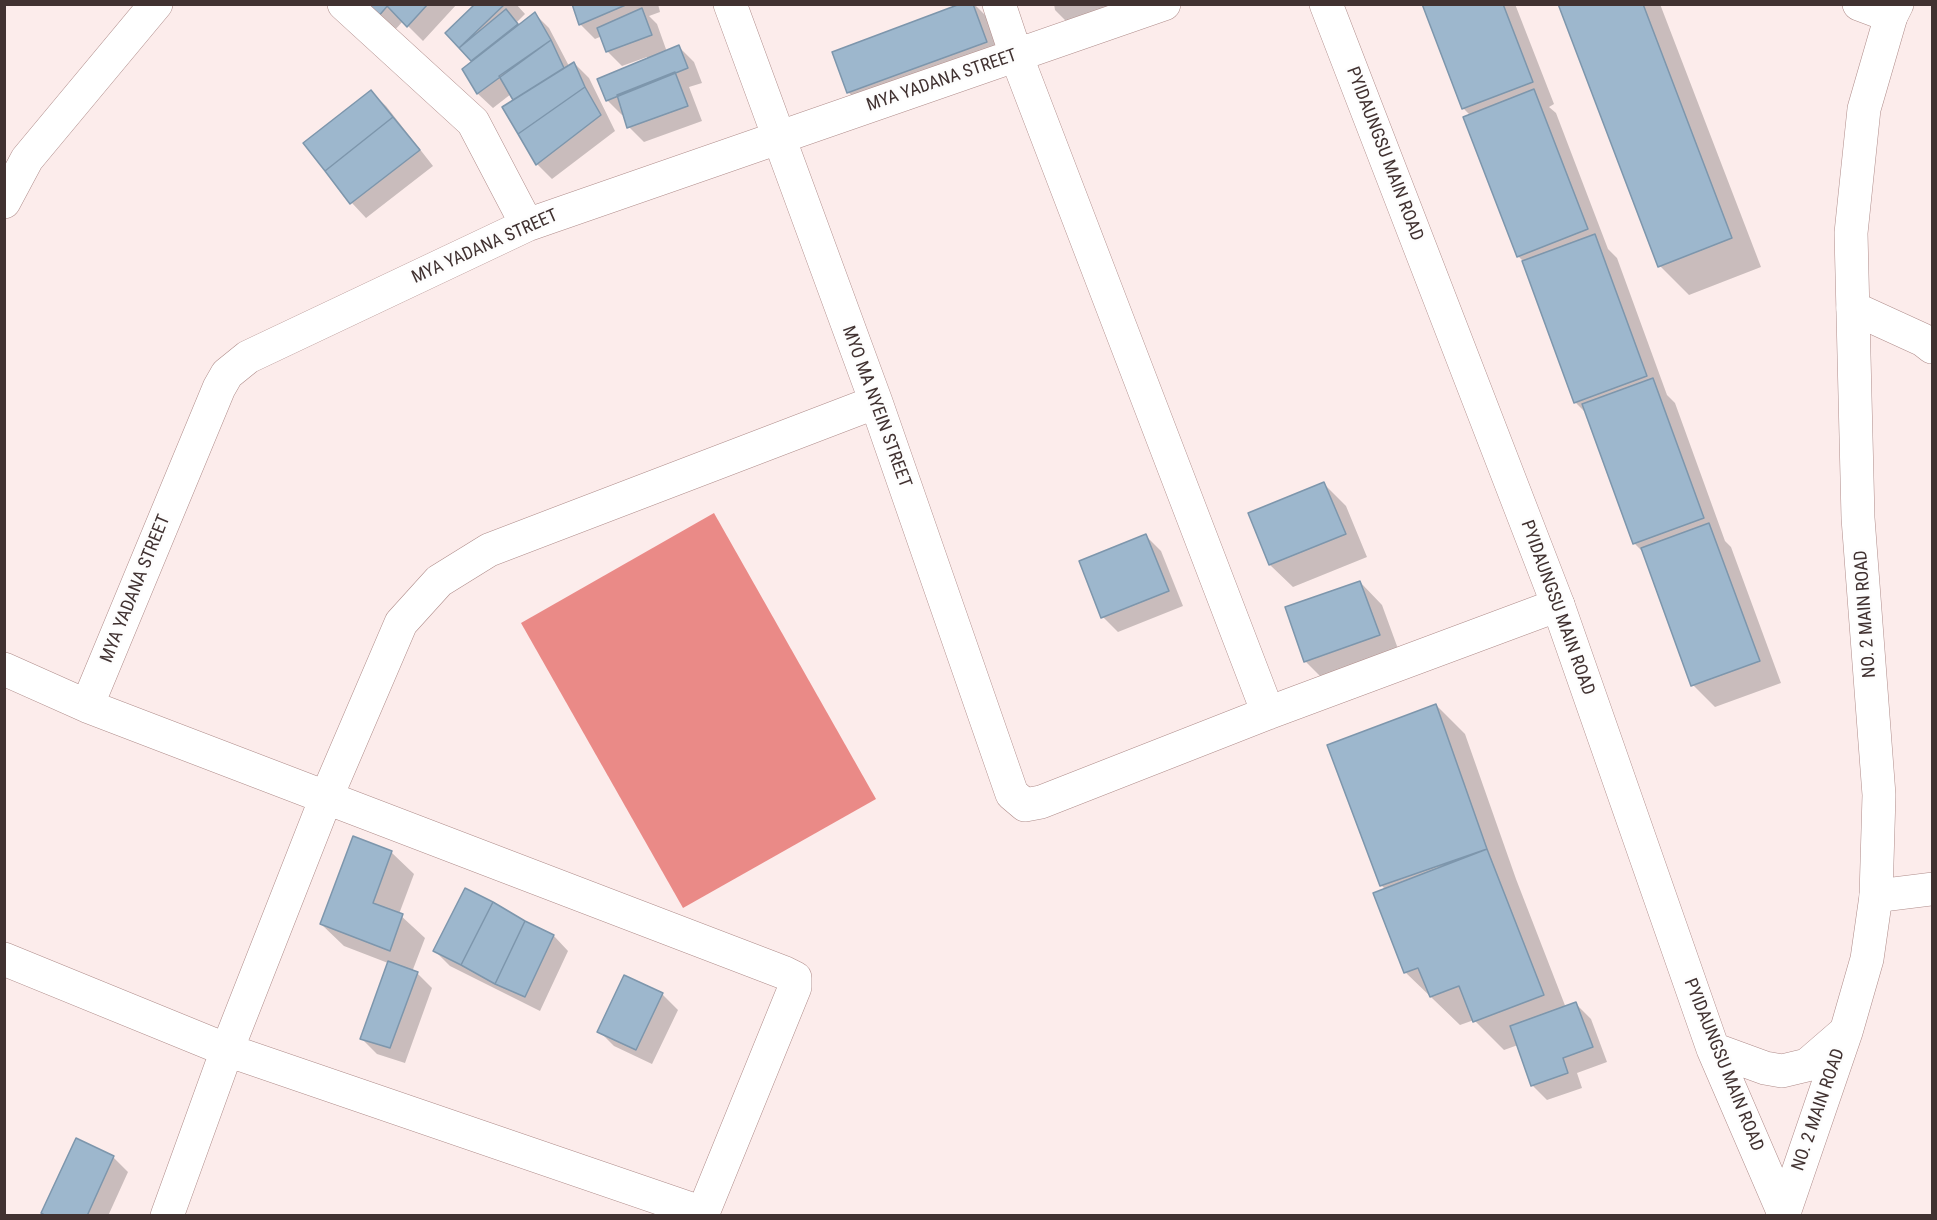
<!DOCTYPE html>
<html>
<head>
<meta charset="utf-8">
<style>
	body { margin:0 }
	#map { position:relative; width:1937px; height:1220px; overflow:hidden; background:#fceceb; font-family:"Roboto Condensed",sans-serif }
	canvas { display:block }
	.frame { position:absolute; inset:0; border:6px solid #413231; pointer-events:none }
</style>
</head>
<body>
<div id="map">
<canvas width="1937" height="1220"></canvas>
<div class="frame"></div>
</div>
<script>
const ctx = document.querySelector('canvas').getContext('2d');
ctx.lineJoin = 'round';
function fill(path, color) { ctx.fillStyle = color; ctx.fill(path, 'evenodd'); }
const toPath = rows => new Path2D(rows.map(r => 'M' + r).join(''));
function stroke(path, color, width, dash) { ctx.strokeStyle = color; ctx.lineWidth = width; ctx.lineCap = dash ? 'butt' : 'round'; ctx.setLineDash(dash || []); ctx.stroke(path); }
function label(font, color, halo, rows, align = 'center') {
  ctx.font = font + ' "Roboto Condensed",sans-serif'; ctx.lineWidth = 5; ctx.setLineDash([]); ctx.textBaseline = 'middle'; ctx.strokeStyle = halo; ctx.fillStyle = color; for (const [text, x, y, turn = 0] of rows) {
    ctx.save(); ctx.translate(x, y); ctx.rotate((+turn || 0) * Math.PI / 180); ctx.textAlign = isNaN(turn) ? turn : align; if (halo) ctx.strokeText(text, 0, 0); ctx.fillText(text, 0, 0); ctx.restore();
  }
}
const water = toPath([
	[714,513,876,799,683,908,521,623]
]);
const shadow = toPath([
	[369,4,457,4,423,41,403,21,394,31],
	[477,4,516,4,525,14,517,22,519,26,535,14,549,28,569,66,574,63,589,78,615,131,552,179,537,164,511,94,493,108,478,94,464,69,474,62,447,33],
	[575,4,658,4,660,12,649,16,657,24,667,52,679,47,694,62,702,83,689,87,702,121,644,142,629,127,625,114,622,115,607,100,648,60,647,57,622,66,607,51,602,36,595,39,580,24],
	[964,4,974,4,994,24,1008,64,871,114,848,92],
	[1054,4,1128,4,1070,25,1055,10],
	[1423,4,1515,4,1554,104,1549,107,1556,113,1608,249,1617,258,1667,395,1675,403,1725,541,1731,547,1781,683,1715,707,1693,685,1644,553,1634,543,1587,414,1575,402,1525,263,1518,256,1470,115,1463,108],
	[1559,4,1660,4,1761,267,1689,295,1660,266],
	[371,92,386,106,433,166,366,218,352,203,305,143],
	[1324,484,1346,506,1367,557,1293,587,1270,565],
	[1146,536,1161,551,1183,606,1118,632,1103,617],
	[1360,582,1382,605,1401,657,1328,684,1305,661],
	[1436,705,1465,734,1516,879,1566,1008,1576,1004,1591,1019,1607,1062,1577,1073,1582,1088,1547,1100,1532,1085,1518,1045,1504,1050,1474,1020,1460,1025,1405,972,1386,890,1381,885],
	[391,852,414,874,399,914,425,938,412,972,417,973,432,988,405,1063,377,1054,362,1039,388,963,344,946,321,924],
	[524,922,554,936,568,951,540,1011,450,966,435,951],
	[625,977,663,995,678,1010,652,1064,614,1046,599,1031],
	[113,1157,128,1172,108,1216,45,1216]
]);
const building = toPath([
	[368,4,389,4,378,17,368,4],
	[389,4,428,4,407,27,387,6,389,4],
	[475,4,505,4,459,48,445,33,475,4],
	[572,4,628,4,579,25,572,4],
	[960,4,973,4,987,42,847,93,832,52,960,4],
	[1422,4,1503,4,1533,82,1462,109,1422,4],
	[1558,4,1643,4,1732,238,1658,267,1558,4],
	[642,8,652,35,606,52,597,28,642,8],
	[506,9,518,24,471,61,459,48,506,9],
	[535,12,551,40,477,94,462,69,535,12],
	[551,40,564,68,513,100,499,76,551,40],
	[679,45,688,68,606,101,597,79,679,45],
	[574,62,585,87,518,134,502,107,574,62],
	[675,72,688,106,627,128,617,95,675,72],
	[585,87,601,115,536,165,518,134,585,87],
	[1534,89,1588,229,1517,257,1463,117,1534,89],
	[371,90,393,117,325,171,303,143,371,90],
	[393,117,420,150,350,204,325,171,393,117],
	[1595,234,1647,376,1574,403,1522,261,1595,234],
	[1653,378,1704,518,1633,544,1582,404,1653,378],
	[1324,482,1346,534,1269,565,1248,513,1324,482],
	[1709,523,1760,661,1691,686,1641,548,1709,523],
	[1146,534,1169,591,1101,618,1079,561,1146,534],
	[1360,581,1380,635,1304,662,1285,607,1360,581],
	[1436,704,1487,849,1380,886,1327,745,1436,704],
	[353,836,392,851,373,903,403,914,390,951,320,924,353,836],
	[1487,849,1544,995,1473,1022,1459,986,1430,997,1418,968,1404,973,1373,893,1487,849],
	[465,888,493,902,461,965,433,951,465,888],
	[493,902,525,921,495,984,461,965,493,902],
	[525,921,554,935,525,997,495,984,525,921],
	[388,961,418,972,390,1048,360,1039,388,961],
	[624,975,663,993,636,1050,597,1032,624,975],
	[1576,1002,1593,1047,1563,1058,1568,1073,1531,1086,1510,1026,1576,1002],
	[76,1138,114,1156,87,1216,46,1216,41,1213,76,1138]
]);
const minor = toPath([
	[344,4,473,122,527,225],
	[730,4,876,402,1012,794,1025,805,1041,802,1268,713,1558,605],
	[999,4,1016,55,1268,713],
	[1859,4,1891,16],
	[4,202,27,159,156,4],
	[1853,308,1923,340,1932,347],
	[4,669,87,706,785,973,795,978,795,987,703,1213,227,1050,4,959],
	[87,706,219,388,227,374,248,357,527,225,1164,4],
	[1876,896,1932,889],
	[167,1216,227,1050,326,798,401,623,439,581,489,550,876,402]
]);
const major = toPath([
	[1326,4,1558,605,1713,1049,1785,1216],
	[1713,1049,1765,1068,1782,1071,1807,1065,1844,1033],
	[1783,1216,1846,1032,1867,959,1876,896,1879,795,1858,518,1851,233,1864,109,1891,16,1897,4]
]);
const streetNames = [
	["MYA YADANA STREET",942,81,-19],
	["PYIDAUNGSU MAIN ROAD",1384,154,69],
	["MYA YADANA STREET",485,247,-24],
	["MYO MA NYEIN STREET",876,407,70],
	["MYA YADANA STREET",136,589,-68],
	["PYIDAUNGSU MAIN ROAD",1557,608,70],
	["NO. 2 MAIN ROAD",1866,614,-94],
	["PYIDAUNGSU MAIN ROAD",1723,1065,68],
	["NO. 2 MAIN ROAD",1819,1110,-71]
];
fill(water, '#ea8a87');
fill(shadow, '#0003');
fill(building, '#9db7cd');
stroke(building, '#7d96ac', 1.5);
stroke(minor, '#af8c8a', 34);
stroke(major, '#af8c8a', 34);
stroke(minor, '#fff', 33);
stroke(major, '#fff', 33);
label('18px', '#413231', '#fdfdfd', streetNames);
</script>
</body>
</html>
